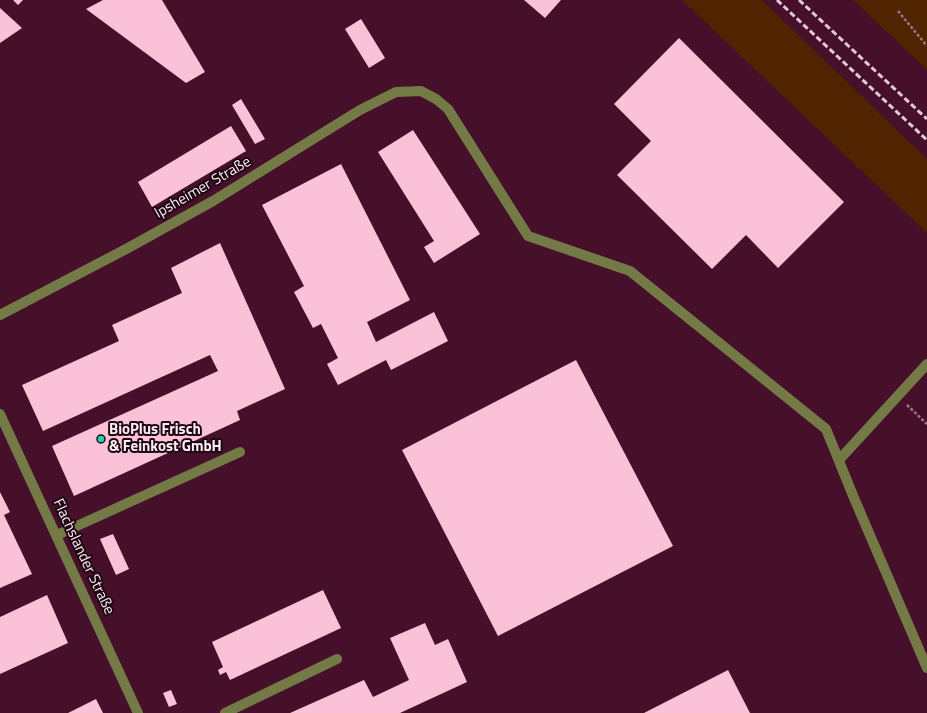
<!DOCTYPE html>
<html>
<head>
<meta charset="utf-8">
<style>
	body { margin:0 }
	canvas { display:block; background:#460f2a }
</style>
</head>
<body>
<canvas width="927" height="713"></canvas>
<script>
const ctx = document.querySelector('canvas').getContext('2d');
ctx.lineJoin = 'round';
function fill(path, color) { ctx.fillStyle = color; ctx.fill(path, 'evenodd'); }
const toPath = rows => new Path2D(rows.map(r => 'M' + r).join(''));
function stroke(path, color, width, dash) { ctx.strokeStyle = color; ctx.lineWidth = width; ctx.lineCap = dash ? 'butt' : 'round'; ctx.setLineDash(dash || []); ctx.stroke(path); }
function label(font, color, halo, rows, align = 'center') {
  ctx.font = font + ' "Titillium Web",sans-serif'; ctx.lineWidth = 4; ctx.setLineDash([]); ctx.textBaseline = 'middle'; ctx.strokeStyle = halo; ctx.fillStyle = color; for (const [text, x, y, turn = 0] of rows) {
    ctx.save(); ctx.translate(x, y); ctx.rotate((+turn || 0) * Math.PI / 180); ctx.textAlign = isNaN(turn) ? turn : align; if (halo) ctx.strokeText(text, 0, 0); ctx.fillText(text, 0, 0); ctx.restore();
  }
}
const green = toPath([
	[682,0,762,0,927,159,927,233],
	[853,0,927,0,927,70,924,67]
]);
const building = toPath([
	[13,0,23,0,18,5],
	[103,0,162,0,205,72,186,83,86,9],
	[524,0,561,0,545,18],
	[0,8,22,28,0,43],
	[361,19,385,58,369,68,345,29],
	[679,38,844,202,778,268,746,235,712,269,617,175,651,141,614,104],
	[241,99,265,139,255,144,232,105],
	[231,126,246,151,152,207,138,182],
	[413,130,480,234,434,263,424,247,434,241,378,152],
	[341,164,410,300,367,322,376,342,434,312,448,341,391,370,386,360,338,385,327,364,338,358,321,324,313,328,294,292,304,286,262,205],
	[220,243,285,389,237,411,240,420,74,496,52,446,218,371,210,355,43,431,22,385,119,341,112,325,182,293,171,268],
	[576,360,673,546,498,636,402,450],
	[0,492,10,512,4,515,32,574,0,588],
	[113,534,129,569,116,575,100,539],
	[323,590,341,628,230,680,226,672,220,675,218,670,223,667,212,642],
	[47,595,68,643,0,674,0,617],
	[425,623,435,645,448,639,467,682,400,713,290,713,364,680,373,697,409,680,390,638],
	[728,670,750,713,644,713],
	[171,690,177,704,169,707,163,693],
	[96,699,103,713,68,713]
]);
const path = toPath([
	[898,11,927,46],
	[907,405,927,424]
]);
const minor = toPath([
	[0,315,128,248,213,201,360,110,396,92,421,91,436,99,448,109,528,236,630,271,826,429,854,498,927,668],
	[0,414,138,713],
	[839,460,927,364],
	[57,535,240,452],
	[225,713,337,659]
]);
const rail = toPath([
	[777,0,927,140],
	[799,0,927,119]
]);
const markers = [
	[101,439,4,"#1dd5b1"]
];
const streetNames = [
	["Ipsheimer Straße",203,188,-30],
	["Flachslander Straße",83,557,65]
];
const poiNames = [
	["BioPlus Frisch",109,430],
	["& Feinkost GmbH",109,447]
];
fill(green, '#502400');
fill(building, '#fac1d7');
stroke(path, '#9b7687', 2.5, [3, 2]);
stroke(minor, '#747a45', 10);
stroke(rail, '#e0cbd3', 3, [6, 3]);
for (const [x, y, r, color] of markers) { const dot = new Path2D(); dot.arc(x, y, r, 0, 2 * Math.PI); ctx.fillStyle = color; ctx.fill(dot); stroke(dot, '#1e0712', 1.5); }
label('15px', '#fdeef3', '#1e0712', streetNames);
label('bold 15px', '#fdeef3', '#1e0712', poiNames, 'left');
</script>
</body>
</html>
